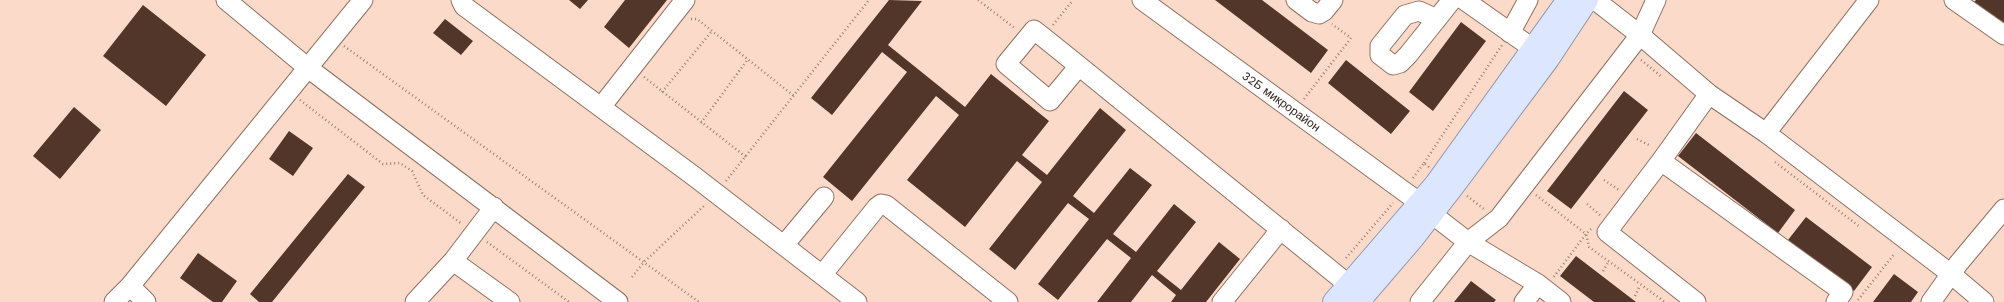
<!DOCTYPE html>
<html>
<head>
<meta charset="utf-8">
<style>
	body { margin:0 }
	canvas { display:block; background:#fcdac9 }
</style>
</head>
<body>
<canvas width="2004" height="302"></canvas>
<script>
const ctx = document.querySelector('canvas').getContext('2d');
ctx.lineJoin = 'round';
function fill(path, color) { ctx.fillStyle = color; ctx.fill(path, 'evenodd'); }
const toPath = rows => new Path2D(rows.map(r => 'M' + r).join(''));
function stroke(path, color, width, dash) { ctx.strokeStyle = color; ctx.lineWidth = width; ctx.lineCap = dash ? 'butt' : 'round'; ctx.setLineDash(dash || []); ctx.stroke(path); }
function label(font, color, halo, rows, align = 'center') {
  ctx.font = font + ' "Work Sans",sans-serif'; ctx.lineWidth = 4; ctx.setLineDash([]); ctx.textBaseline = 'middle'; ctx.strokeStyle = halo; ctx.fillStyle = color; for (const [text, x, y, turn = 0] of rows) {
    ctx.save(); ctx.translate(x, y); ctx.rotate((+turn || 0) * Math.PI / 180); ctx.textAlign = isNaN(turn) ? turn : align; if (halo) ctx.strokeText(text, 0, 0); ctx.fillText(text, 0, 0); ctx.restore();
  }
}
const building = toPath([
	[569,0,588,0,580,9],
	[625,0,667,0,629,48,604,27],
	[889,0,922,1,888,45,965,107,991,74,1049,121,1022,155,1047,175,1100,108,1126,130,1073,196,1094,213,1130,168,1152,185,1113,234,1136,252,1174,204,1196,222,1157,271,1181,290,1219,242,1240,259,1206,302,1171,302,1176,295,1152,275,1131,302,1097,302,1131,258,1107,239,1058,300,1038,284,1089,219,1068,203,1015,270,989,249,1042,182,1017,161,965,227,907,180,959,115,936,96,852,201,823,177,907,72,882,52,832,115,811,98],
	[1215,0,1262,0,1328,50,1311,73],
	[1976,0,2004,0,2004,27,1974,2],
	[143,5,206,55,166,106,103,56],
	[445,19,473,41,461,55,433,33],
	[1461,22,1486,41,1433,111,1409,92],
	[1346,60,1410,111,1391,134,1328,83],
	[1624,91,1648,110,1571,209,1547,191],
	[74,107,101,130,60,179,33,156],
	[289,131,313,148,293,176,269,159],
	[1696,133,1795,210,1778,233,1678,156],
	[348,174,365,187,272,302,259,302,250,294],
	[1806,217,1872,267,1854,291,1788,240],
	[198,253,237,281,222,302,213,302,180,278],
	[1576,256,1636,302,1594,302,1560,276],
	[1894,274,1918,292,1911,302,1873,302],
	[1471,281,1496,300,1494,302,1454,302]
]);
const path = toPath([
	[978,0,1016,29],
	[691,19,697,19,794,96],
	[1053,25,1073,0],
	[344,46,699,302],
	[1641,60,1662,77],
	[644,77,746,157],
	[662,92,712,31],
	[1304,99,1351,38,1332,24],
	[300,100,383,164,400,163,412,171,423,195,462,224],
	[701,123,748,59],
	[1637,139,1651,146],
	[1775,162,1860,227],
	[1424,163,1502,45],
	[1413,178,1424,163,1429,167],
	[1604,180,1619,190],
	[726,181,869,0],
	[1536,195,1586,234,1553,278],
	[1467,196,1484,209,1483,210],
	[1587,204,1600,215],
	[1591,229,1586,234,1589,247,1665,302],
	[487,242,569,302],
	[1346,258,1393,203],
	[1603,271,1609,261],
	[632,277,644,262,706,204],
	[1635,296,1640,285],
	[1858,300,1895,253]
]);
const minor = toPath([
	[226,0,308,68,618,302],
	[461,0,464,6,695,177,822,275],
	[1142,0,1420,203],
	[1296,0,1312,12,1319,14,1324,11,1333,0],
	[1464,0,1545,57],
	[1595,0,1640,35,1709,94,1766,133,1951,274,1984,302],
	[1954,0,2004,35],
	[1437,19,1419,11,1405,15,1380,46,1380,55,1393,65,1400,63,1408,55,1452,0],
	[1510,33,1528,0],
	[1079,66,1050,101,1006,64,1034,30,1043,37,1079,66,1349,285],
	[601,107,685,0],
	[1766,133,1869,0],
	[1661,161,1709,94],
	[1432,214,1468,242,1538,284,1561,302],
	[784,245,824,197],
	[453,261,510,302],
	[130,286,146,302],
	[114,302,130,286,363,0],
	[415,302,453,261,494,207],
	[857,302,822,275,877,207,881,204,886,205,1008,302],
	[1222,302,1281,229],
	[1420,302,1468,242,1499,218,1640,35,1656,0],
	[1524,302,1538,284],
	[1696,302,1607,232,1661,161,1843,292,1836,302],
	[1931,302,1958,264,2004,209]
]);
const major = toPath([
	[1334,302,1436,184,1568,0],
	[1358,302,1413,238,1454,185,1548,59,1587,0]
]);
const streetNames = [
	["32Б микрорайон",1281,102,36]
];
fill(building, '#513629');
stroke(minor, '#8e7061', 21);
stroke(major, '#8f96af', 24);
stroke(path, '#988175', 2.5, [1, 3]);
stroke(minor, '#fff', 19);
stroke(major, '#dce6ff', 22);
label('12px', '#2d211b', '#fff', streetNames);
</script>
</body>
</html>
